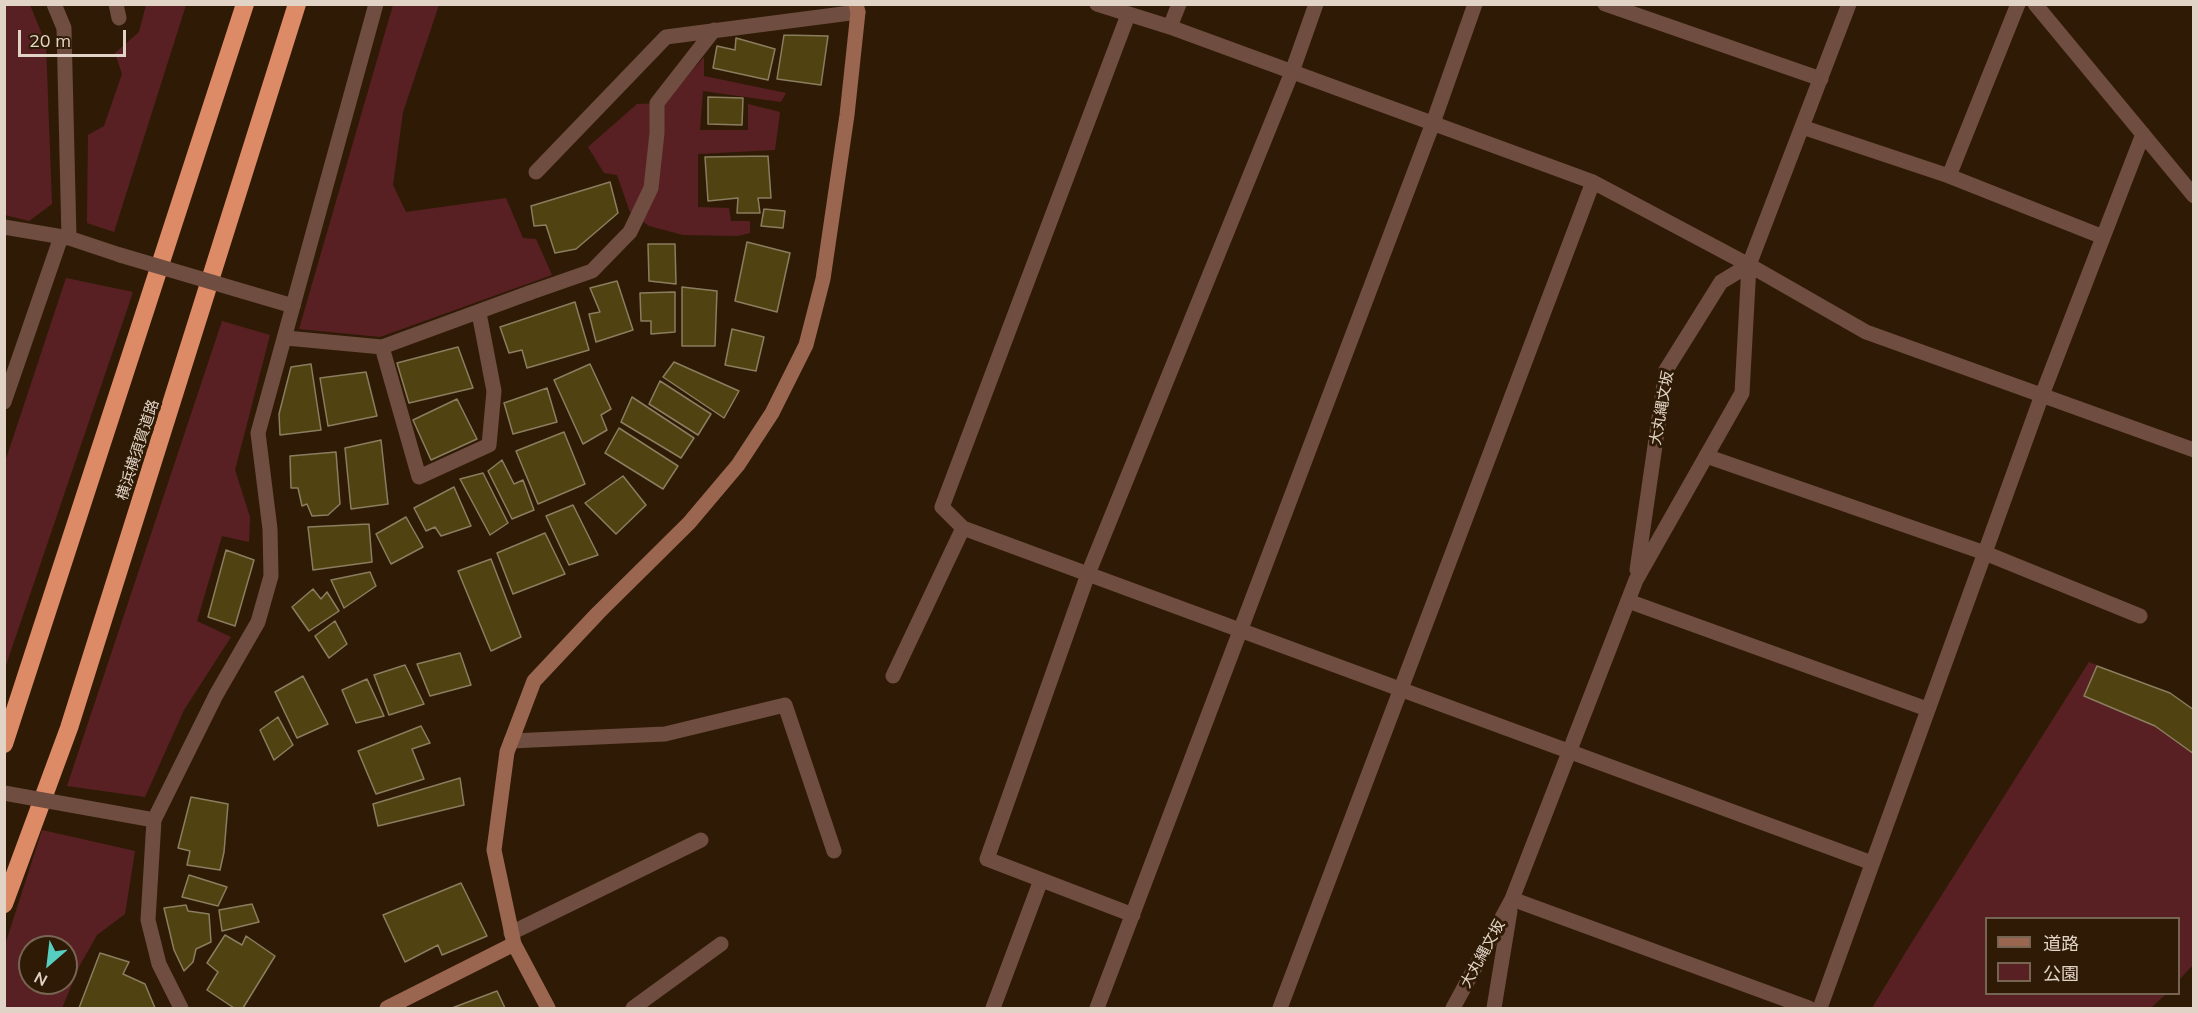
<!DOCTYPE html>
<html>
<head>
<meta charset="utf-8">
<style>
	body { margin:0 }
	#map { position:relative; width:2198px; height:1013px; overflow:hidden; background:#2f1b05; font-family:Mulish,"Noto Sans JP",sans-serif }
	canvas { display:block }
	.frame { position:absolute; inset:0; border:6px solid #e1d4c6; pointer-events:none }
	.legend { position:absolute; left:1985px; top:917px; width:195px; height:78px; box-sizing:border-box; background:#2f1b05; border:2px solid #766552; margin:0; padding:8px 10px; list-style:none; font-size:18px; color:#e1d4c6 }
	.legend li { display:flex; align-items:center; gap:12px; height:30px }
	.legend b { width:30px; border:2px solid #766552 }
	.north { position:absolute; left:18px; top:935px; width:60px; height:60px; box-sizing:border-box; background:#2f1b05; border:2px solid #766552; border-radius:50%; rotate:208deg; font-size:16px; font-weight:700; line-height:24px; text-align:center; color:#e1d4c6 }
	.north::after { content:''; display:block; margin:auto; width:21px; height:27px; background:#57cec2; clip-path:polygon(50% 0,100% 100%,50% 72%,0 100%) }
	.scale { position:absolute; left:18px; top:30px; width:108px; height:27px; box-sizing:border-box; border:3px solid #e1d4c6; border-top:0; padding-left:8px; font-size:18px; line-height:21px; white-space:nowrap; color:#e1d4c6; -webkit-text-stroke:4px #2f1b05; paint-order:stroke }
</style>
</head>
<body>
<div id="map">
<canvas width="2198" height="1013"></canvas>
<div class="frame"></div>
<ul class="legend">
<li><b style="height:8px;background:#9b6650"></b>道路</li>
<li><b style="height:16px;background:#592024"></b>公園</li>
</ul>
<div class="north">N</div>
<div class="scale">20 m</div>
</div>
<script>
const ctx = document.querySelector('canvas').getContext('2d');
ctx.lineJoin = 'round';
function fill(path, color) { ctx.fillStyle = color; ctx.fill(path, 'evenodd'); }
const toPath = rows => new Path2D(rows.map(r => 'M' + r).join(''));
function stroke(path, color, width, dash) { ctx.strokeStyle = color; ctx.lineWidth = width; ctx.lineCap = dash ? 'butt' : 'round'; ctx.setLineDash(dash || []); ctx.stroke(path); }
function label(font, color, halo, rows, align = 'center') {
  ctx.font = font + ' Mulish,"Noto Sans JP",sans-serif'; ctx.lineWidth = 6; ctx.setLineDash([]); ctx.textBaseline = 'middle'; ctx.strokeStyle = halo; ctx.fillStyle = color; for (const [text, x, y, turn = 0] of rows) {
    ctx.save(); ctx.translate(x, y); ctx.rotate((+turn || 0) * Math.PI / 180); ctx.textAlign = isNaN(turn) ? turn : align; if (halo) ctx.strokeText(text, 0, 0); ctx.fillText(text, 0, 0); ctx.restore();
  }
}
const green = toPath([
	[5,4,30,5,46,44,52,204,29,221,5,215],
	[146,5,186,5,114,232,87,223,88,135,104,126,122,74,115,53,139,32],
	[393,5,439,5,403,112,393,185,406,212,506,198,523,238,536,239,552,275,380,337,299,329],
	[704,57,704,76,786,93,781,102,703,91,700,130,748,130,748,104,780,112,775,150,698,154,698,207,729,208,731,221,750,221,750,233,738,236,683,235,649,226,630,212,617,175,604,173,588,147,637,104,664,103],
	[66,278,133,292,5,668,5,462],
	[222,321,270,335,235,470,250,517,249,542,222,536,197,621,231,637,184,710,145,797,67,786],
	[2089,662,2170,693,2193,710,2193,965,2179,980,2178,918,1986,918,1986,994,2166,994,2151,1008,1872,1008,1907,950],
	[42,830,135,851,125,914,97,935,80,965,62,1008,5,1008,5,945],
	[30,947,66,947,66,983,30,983]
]);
const building = toPath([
	[784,35,828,36,821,85,777,79,784,35],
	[736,38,775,49,768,80,713,68,717,46,735,50,736,38],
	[708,97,743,98,742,125,708,124,708,97],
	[768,156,771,198,758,198,760,213,737,213,738,198,708,201,705,157,768,156],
	[610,182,618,213,576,249,555,253,546,225,534,226,531,206,610,182],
	[764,209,785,211,783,228,761,226,764,209],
	[747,242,790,253,777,312,735,301,747,242],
	[648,244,675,244,676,284,649,281,648,244],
	[617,281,633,330,596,342,589,314,600,312,590,288,617,281],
	[682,287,717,291,715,346,682,346,682,287],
	[675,292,675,332,651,334,651,321,641,321,640,293,675,292],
	[575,302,589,350,527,368,522,350,509,353,500,327,575,302],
	[732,329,764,337,756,371,725,365,732,329],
	[458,347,473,388,409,403,397,363,458,347],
	[674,362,739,391,724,418,663,377,674,362],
	[311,364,321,430,280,435,279,414,291,367,311,364],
	[590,364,611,409,601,415,607,430,583,444,554,380,590,364],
	[366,372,377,416,328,426,320,378,366,372],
	[660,381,711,414,698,435,649,404,660,381],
	[547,388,557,422,513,434,504,403,547,388],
	[632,397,694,438,681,458,621,422,632,397],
	[457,399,477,439,431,460,413,420,457,399],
	[619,428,678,466,663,489,605,453,619,428],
	[564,432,585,484,538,504,516,451,564,432],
	[381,440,388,504,351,509,345,448,381,440],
	[336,452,340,504,328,515,312,516,307,504,302,506,298,488,291,488,290,456,336,452],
	[502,460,514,484,523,480,534,510,512,519,488,471,502,460],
	[483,473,508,523,490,535,460,479,483,473],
	[623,476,646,505,616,534,585,503,623,476],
	[454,487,471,526,441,536,435,527,426,531,414,508,454,487],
	[573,505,598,555,569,565,546,516,573,505],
	[406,517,423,547,391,564,376,534,406,517],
	[369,524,372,562,313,570,308,527,369,524],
	[545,533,565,574,513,594,497,553,545,533],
	[226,550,254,560,235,626,208,617,226,550],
	[491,559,521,637,491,651,458,571,491,559],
	[370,572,376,586,344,608,331,580,370,572],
	[313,589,321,599,327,592,339,611,309,631,292,607,313,589],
	[335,621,347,644,329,658,315,636,335,621],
	[460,653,471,685,430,696,417,664,460,653],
	[405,665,424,704,389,715,374,675,405,665],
	[2097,666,2170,693,2194,710,2194,754,2155,726,2084,696,2097,666],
	[303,676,328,724,297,738,275,692,303,676],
	[367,679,384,716,356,723,342,690,367,679],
	[278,717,293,745,274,760,260,730,278,717],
	[421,726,430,743,412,749,424,779,376,794,358,751,421,726],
	[460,778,464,805,378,826,373,804,460,778],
	[191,797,228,804,224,852,220,870,187,865,190,851,178,848,191,797],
	[189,875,227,887,218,906,182,897,189,875],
	[461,883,487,936,442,955,438,945,405,962,383,915,461,883],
	[252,904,259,922,222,931,219,910,252,904],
	[186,905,188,911,209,914,211,942,196,949,193,962,184,971,174,950,164,908,186,905],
	[225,935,242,945,246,936,275,956,243,1008,234,1008,207,990,218,972,207,963,225,935],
	[100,953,129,962,123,974,145,984,155,1008,79,1008,100,953],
	[497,991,505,1008,452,1008,497,991]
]);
const lane = toPath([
	[536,172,666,37,858,12],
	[529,293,592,271,630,232,651,188,657,133,657,103,714,30],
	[511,933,701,840],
	[633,1008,721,944],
	[993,1008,1041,880]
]);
const street = toPath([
	[54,4,64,28,69,238],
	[116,4,119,18],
	[1097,4,1170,27,1593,182,1749,265,1866,332,2194,450],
	[1605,4,1821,79],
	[2035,4,2194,196],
	[1170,27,1179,4],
	[1802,127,1949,176,2103,237],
	[1949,176,2018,4],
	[4,227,69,238,120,255],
	[286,338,382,347,419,477,489,445,494,391,479,313],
	[382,347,529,293],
	[4,402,61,237],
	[1706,456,1985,553,2140,616],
	[963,528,1872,863],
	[1637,570,1666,370,1721,282,1749,265],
	[1628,601,1927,709],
	[893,676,963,528,942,507,1128,15],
	[511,741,665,734,785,705,834,851],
	[1512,899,1809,1008],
	[1133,915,987,859,1088,574,1292,72,1316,4],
	[181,1008,159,964,148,920,154,820,216,695,258,622,271,576,270,529,258,433,376,4],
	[1097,1008,1433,123,1475,4],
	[1280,1008,1593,182],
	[1453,1008,1512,899,1636,580,1742,393,1749,265,1849,4],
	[1494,1008,1510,911],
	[1820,1008,2042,395,2143,134]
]);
const secondary = toPath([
	[387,1008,514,944],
	[548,1008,514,944,494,850,507,752,534,681,598,613,689,523,738,465,772,413,806,345,823,279,847,115,858,12,856,4]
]);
const highway = toPath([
	[4,744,245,4],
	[4,904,69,728,297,4]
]);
const streetBridge = toPath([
	[120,255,293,306],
	[4,793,154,820]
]);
const streetNames = [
	["大丸縄文坂",1662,408,-80],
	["横浜横須賀道路",138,450,-72],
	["大丸縄文坂",1483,954,-61]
];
fill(green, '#592024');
fill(building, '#514212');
stroke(building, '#8a7e5f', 1.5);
stroke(lane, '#6f4d40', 15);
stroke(street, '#6f4d40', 15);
stroke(secondary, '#9b6650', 15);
stroke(highway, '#dd8a67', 18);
stroke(streetBridge, '#6f4d40', 15);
label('15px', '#e1d4c6', '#2f1b05', streetNames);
</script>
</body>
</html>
